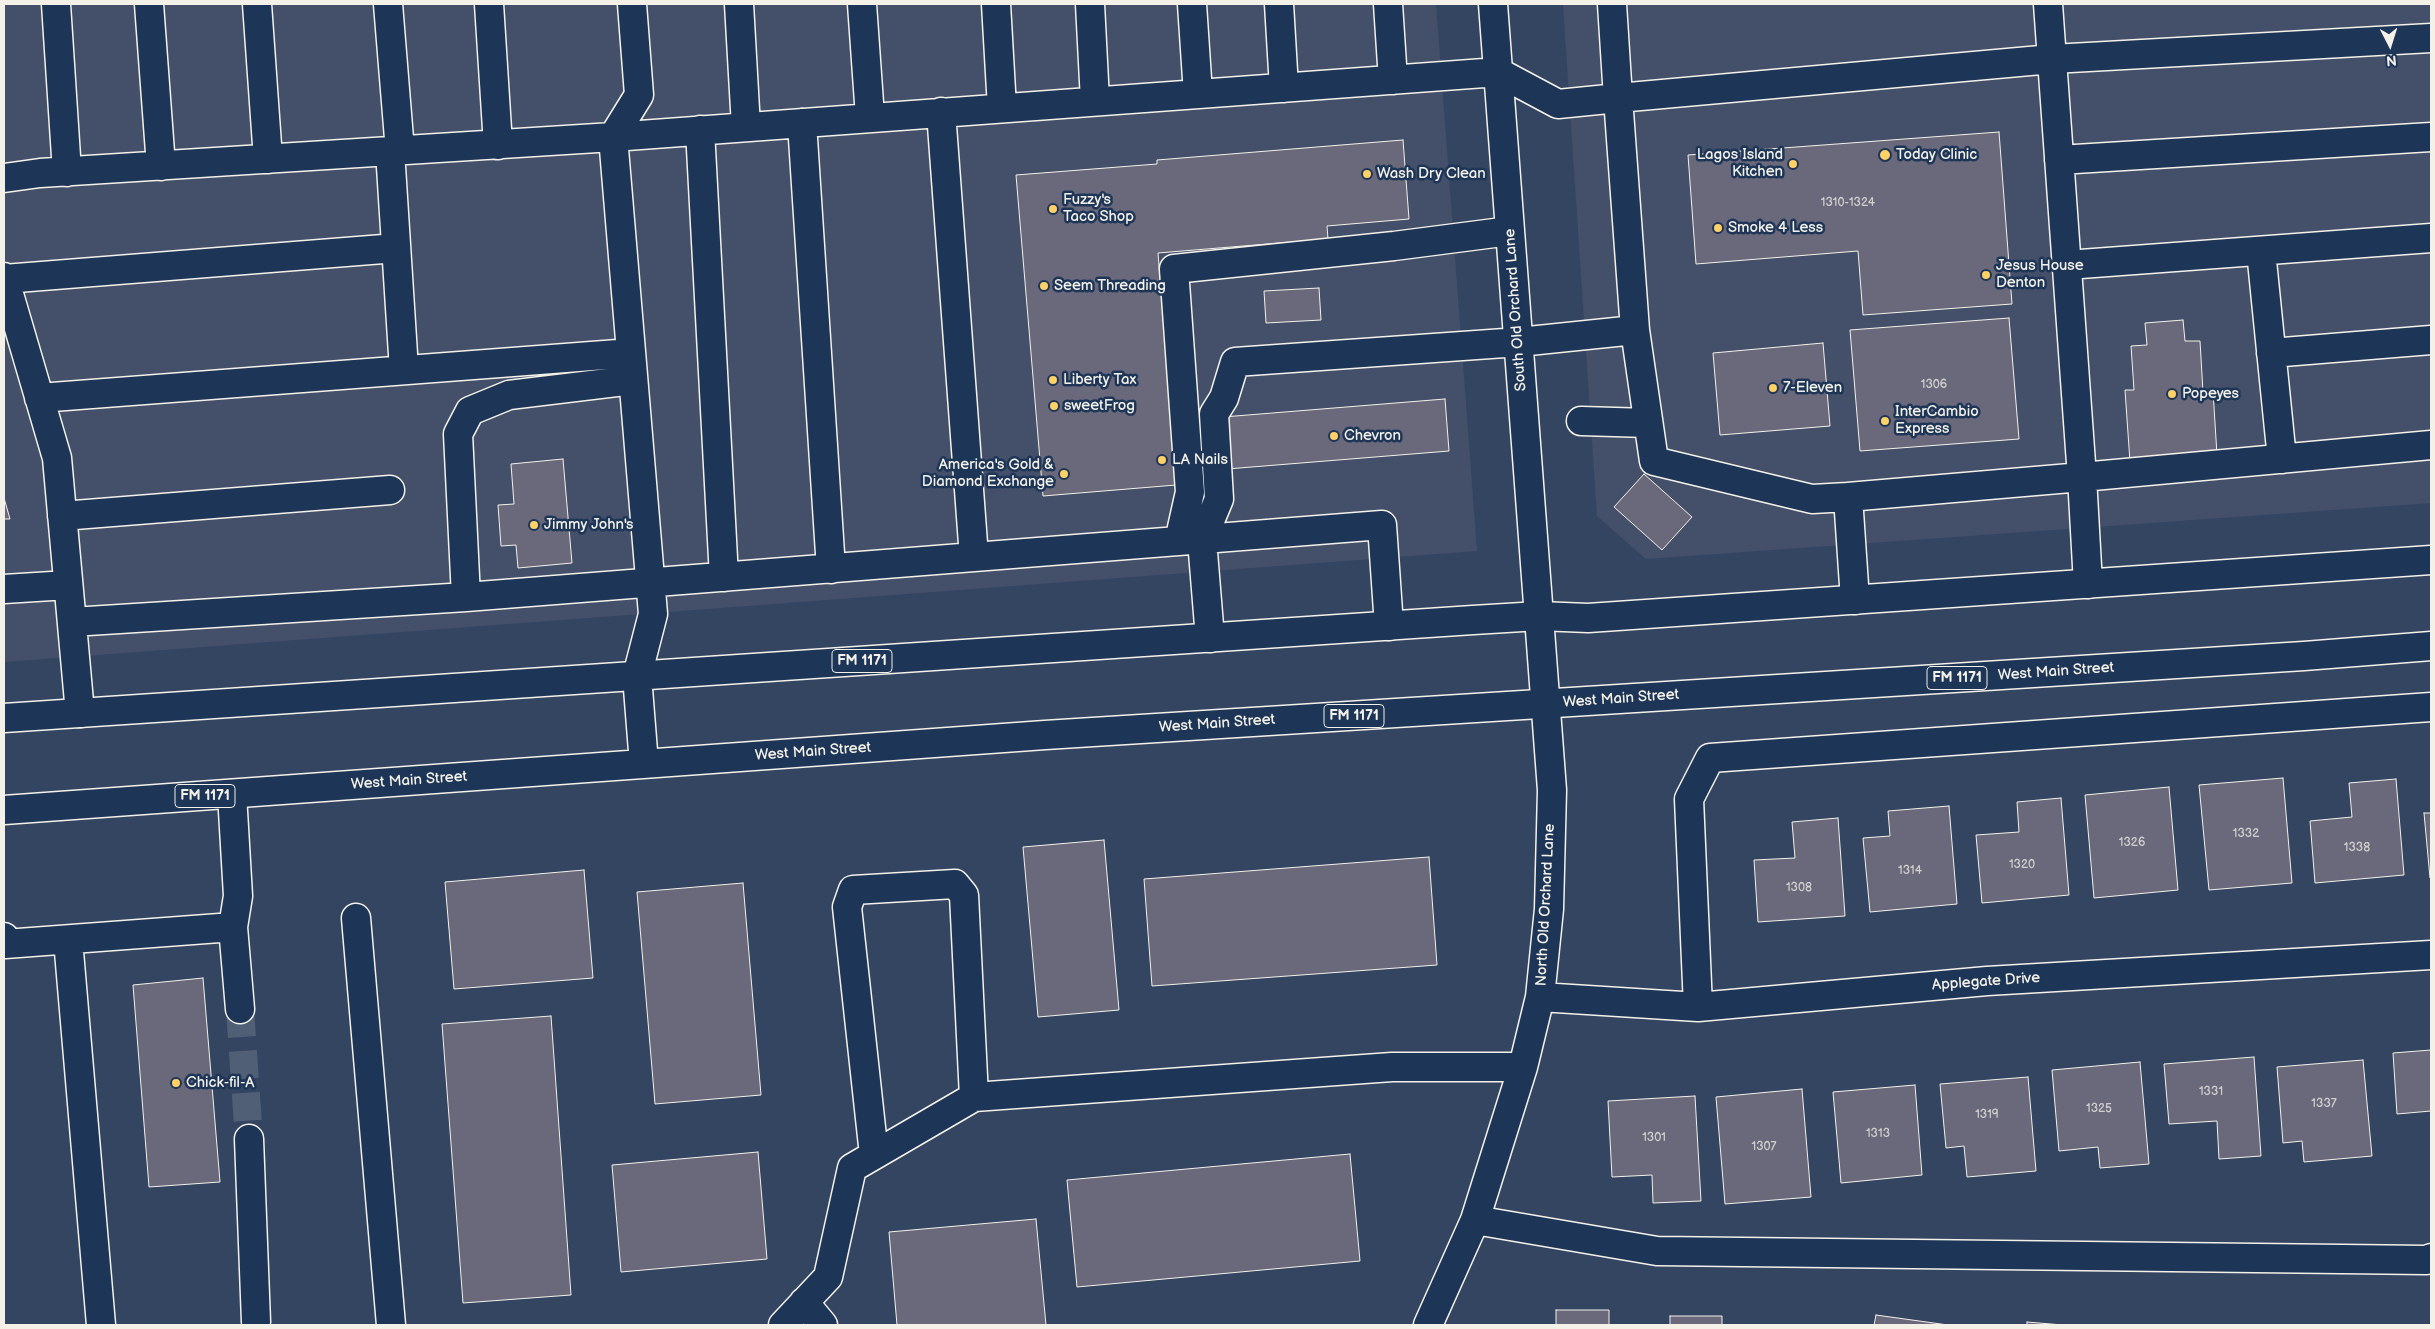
<!DOCTYPE html>
<html>
<head>
<meta charset="utf-8">
<style>
	body { margin:0 }
	#map { position:relative; width:2435px; height:1329px; overflow:hidden; background:#344562; font-family:"Balsamiq Sans",sans-serif }
	canvas { display:block }
	.frame { position:absolute; inset:0; border:5px solid #f4f1e8; pointer-events:none }
	.north { position:absolute; left:2365px; top:20px; width:50px; height:50px; -webkit-text-stroke:4px #1d3557; paint-order:stroke; rotate:175deg; font-size:14px; font-weight:700; line-height:20px; text-align:center; color:#f4f1e8 }
	.north::after { content:''; display:block; margin:auto; width:18px; height:22px; background:#f4f1e8; clip-path:polygon(50% 0,100% 100%,50% 72%,0 100%) }
</style>
</head>
<body>
<div id="map">
<canvas width="2435" height="1329"></canvas>
<div class="frame"></div>
<div class="north">N</div>
</div>
<script>
const ctx = document.querySelector('canvas').getContext('2d');
ctx.lineJoin = 'round';
function fill(path, color) { ctx.fillStyle = color; ctx.fill(path, 'evenodd'); }
const toPath = rows => new Path2D(rows.map(r => 'M' + r).join(''));
function stroke(path, color, width, dash) { ctx.strokeStyle = color; ctx.lineWidth = width; ctx.lineCap = dash ? 'butt' : 'round'; ctx.setLineDash(dash || []); ctx.stroke(path); }
function label(font, color, halo, rows, align = 'center') {
  ctx.font = font + ' "Balsamiq Sans",sans-serif'; ctx.lineWidth = 5; ctx.setLineDash([]); ctx.textBaseline = 'middle'; ctx.strokeStyle = halo; ctx.fillStyle = color; for (const [text, x, y, turn = 0] of rows) {
    ctx.save(); ctx.translate(x, y); ctx.rotate((+turn || 0) * Math.PI / 180); ctx.textAlign = isNaN(turn) ? turn : align; if (halo) ctx.strokeText(text, 0, 0); ctx.fillText(text, 0, 0); ctx.restore();
  }
}
const built = toPath([
	[4,4,1436,4,1477,551,4,662],
	[1563,4,2431,4,2431,503,1646,559,1597,516]
]);
const building = toPath([
	[1999,132,2012,304,1863,315,1858,251,1696,264,1688,155,1999,132],
	[1403,140,1409,219,1327,226,1328,239,1158,253,1176,485,1043,496,1016,175,1157,164,1157,160,1403,140],
	[1319,288,1321,320,1266,323,1264,291,1319,288],
	[2009,318,2019,439,1860,451,1850,330,2009,318],
	[2183,320,2185,341,2200,341,2203,392,2213,391,2217,455,2130,462,2125,390,2134,390,2131,346,2147,345,2145,323,2183,320],
	[1823,343,1830,426,1720,435,1713,353,1823,343],
	[1445,399,1449,451,1227,469,1223,417,1445,399],
	[563,459,572,563,518,568,516,545,501,546,498,505,514,504,511,464,563,459],
	[1644,474,1692,517,1662,550,1614,507,1644,474],
	[4,498,10,519,4,519,4,498],
	[2283,778,2292,883,2209,890,2199,785,2283,778],
	[2396,779,2404,875,2315,883,2310,821,2352,817,2349,783,2396,779],
	[2169,787,2178,890,2094,898,2085,795,2169,787],
	[2061,798,2069,895,1982,903,1976,835,2019,832,2017,802,2061,798],
	[1949,806,1957,904,1870,912,1863,838,1890,836,1888,811,1949,806],
	[2424,813,2431,813,2431,878,2430,878,2424,813],
	[1838,818,1845,916,1758,922,1754,860,1795,858,1792,822,1838,818],
	[1104,840,1119,1010,1038,1017,1023,847,1104,840],
	[1429,857,1437,965,1152,986,1144,879,1429,857],
	[584,870,593,978,454,989,445,882,584,870],
	[743,883,761,1095,655,1104,637,892,743,883],
	[203,978,220,1182,149,1187,133,985,203,978],
	[551,1016,571,1295,463,1303,442,1024,551,1016],
	[2431,1050,2431,1111,2397,1114,2393,1053,2431,1050],
	[2254,1057,2261,1156,2219,1159,2217,1121,2169,1124,2164,1064,2254,1057],
	[2363,1060,2372,1156,2304,1162,2302,1141,2283,1143,2277,1067,2363,1060],
	[2140,1062,2149,1164,2100,1168,2098,1147,2059,1151,2052,1070,2140,1062],
	[2028,1077,2036,1171,1967,1177,1964,1146,1946,1148,1940,1084,2028,1077],
	[1915,1085,1922,1175,1841,1183,1833,1092,1915,1085],
	[1802,1089,1811,1197,1725,1204,1716,1097,1802,1089],
	[1695,1096,1701,1201,1653,1203,1652,1175,1612,1177,1608,1101,1695,1096],
	[758,1152,767,1259,621,1272,612,1165,758,1152],
	[1350,1154,1360,1261,1077,1287,1067,1180,1350,1154],
	[1036,1219,1046,1325,897,1325,889,1232,1036,1219],
	[1556,1310,1609,1310,1609,1325,1556,1325,1556,1310],
	[1876,1315,1948,1325,1874,1325,1876,1315],
	[1670,1316,1722,1316,1722,1325,1670,1325,1670,1316],
	[2027,1322,2063,1325,2027,1325,2027,1322]
]);
const minorTunnel = toPath([
	[240,1009,249,1139]
]);
const minor = toPath([
	[56,4,67,172],
	[149,4,161,166],
	[257,4,268,159],
	[388,4,400,151],
	[489,4,498,145],
	[739,4,746,127],
	[862,4,870,117],
	[996,4,1002,108],
	[1090,4,1095,101],
	[1192,4,1198,94],
	[1279,4,1284,88],
	[1388,4,1393,80],
	[2048,4,2082,477,2431,445],
	[802,123,831,569],
	[700,130,724,577],
	[390,151,404,370],
	[2059,160,2431,137],
	[4,178,40,173,613,137,639,95,632,4],
	[2261,251,2282,459],
	[2067,265,2431,238],
	[4,277,57,458,80,713],
	[4,279,396,248],
	[1635,330,1654,461,1812,499,1848,497],
	[2271,353,2431,340],
	[39,398,631,353],
	[1581,421,1648,423],
	[62,516,390,490],
	[1179,541,1190,492,1174,269,1394,246,1510,231],
	[974,557,1382,525,1389,626],
	[4,589,68,585],
	[466,597,458,434,470,411,509,395,633,380],
	[1855,600,1848,497,2082,477,2088,584],
	[72,622,466,597,974,557,941,112],
	[1210,638,1202,540,1219,499,1214,414,1224,398,1235,362,1519,342,1635,330,1618,98,2052,59,2431,38],
	[637,676,653,614,613,137,1498,72,1558,104,1618,98,1612,4],
	[356,918,391,1325],
	[233,927,240,1009],
	[4,937,5,944,233,927,238,896,232,794],
	[68,940,101,1325],
	[1540,997,1698,1007,1987,981,2431,955],
	[1698,1007,1689,799,1710,758,2431,707],
	[249,1139,256,1322],
	[874,1155,847,907,853,890,955,884,964,895,974,1097],
	[1475,1220,1657,1251,2427,1260,2431,1258],
	[804,1302,823,1325],
	[783,1325,828,1277,852,1168,974,1097,1392,1067,1523,1067],
	[1428,1325,1475,1220,1523,1067,1540,997,1549,909,1552,790,1493,4]
]);
const major = toPath([
	[637,676,644,764],
	[4,718,1473,620,1539,616,1588,618,2431,560],
	[4,810,1045,735,2304,656,2431,646]
]);
const markers = [
	[1885,155,6,"#ffd166"],
	[1793,164,5,"#ffd166"],
	[1367,174,5,"#ffd166"],
	[1053,209,5,"#ffd166"],
	[1718,228,5,"#ffd166"],
	[1986,275,5,"#ffd166"],
	[1044,286,5,"#ffd166"],
	[1053,380,5,"#ffd166"],
	[1773,388,5,"#ffd166"],
	[2172,394,5,"#ffd166"],
	[1054,406,5,"#ffd166"],
	[1885,421,5,"#ffd166"],
	[1334,436,5,"#ffd166"],
	[1162,460,5,"#ffd166"],
	[1064,474,5,"#ffd166"],
	[534,525,5,"#ffd166"],
	[176,1083,5,"#ffd166"]
];
const numberNames = [
	["1310-1324",1848,203],
	["1306",1934,385],
	["1332",2246,834],
	["1326",2132,843],
	["1338",2357,848],
	["1320",2022,865],
	["1314",1910,871],
	["1308",1799,888],
	["1331",2211,1092],
	["1337",2324,1104],
	["1325",2099,1109],
	["1319",1987,1115],
	["1313",1878,1134],
	["1301",1654,1138],
	["1307",1764,1147]
];
const shields = [
	[862,661,60],
	[1957,678,60],
	[1354,716,60],
	[205,796,60]
];
const shieldNames = [
	["FM 1171",862,661],
	["FM 1171",1957,678],
	["FM 1171",1354,716],
	["FM 1171",205,796]
];
const poiNames = [
	["Lagos Island",1783,155,"right"],
	["Kitchen",1783,172,"right"],
	["Today Clinic",1896,155],
	["Wash Dry Clean",1377,174],
	["Fuzzy's",1063,200],
	["Taco Shop",1063,217],
	["Smoke 4 Less",1728,228],
	["Jesus House",1996,266],
	["Denton",1996,283],
	["Seem Threading",1054,286],
	["Liberty Tax",1063,380],
	["7-Eleven",1783,388],
	["Popeyes",2182,394],
	["sweetFrog",1064,406],
	["InterCambio",1895,412],
	["Express",1895,429],
	["Chevron",1344,436],
	["LA Nails",1172,460],
	["America's Gold &",1054,465,"right"],
	["Diamond Exchange",1054,482,"right"],
	["Jimmy John's",544,525],
	["Chick-fil-A",186,1083]
];
const streetNames = [
	["South Old Orchard Lane",1516,310,-94],
	["West Main Street",2056,672,-4],
	["West Main Street",1621,699,-4],
	["West Main Street",1217,724,-4],
	["West Main Street",813,752,-4],
	["West Main Street",409,781,-4],
	["North Old Orchard Lane",1546,905,-87],
	["Applegate Drive",1986,982,-4]
];
fill(built, '#44506a');
fill(building, '#6a697c');
stroke(building, '#f4f1e8', 1);
stroke(minorTunnel, '#515f76', 28, [28, 14]);
stroke(minor, '#f4f1e8', 31);
stroke(major, '#f4f1e8', 31);
stroke(minor, '#1d3557', 28);
stroke(major, '#1d3557', 28);
for (const [x, y, r, color] of markers) { const dot = new Path2D(); dot.arc(x, y, r, 0, 2 * Math.PI); ctx.fillStyle = color; ctx.fill(dot); stroke(dot, '#1d3557', 2); }
label('12px', '#d2cfcd', null, numberNames);
for (const [x, y, w] of shields) { const box = new Path2D(); box.roundRect(x - w / 2, y - 11.5, w, 23, 4); ctx.fillStyle = '#1d3557'; ctx.fill(box); stroke(box, '#f4f1e8', 1); }
label('bold 14px', '#f4f1e8', null, shieldNames);
label('15px', '#f4f1e8', '#1d3557', poiNames, 'left');
label('15px', '#f4f1e8', '#1d3557', streetNames);
</script>
</body>
</html>
